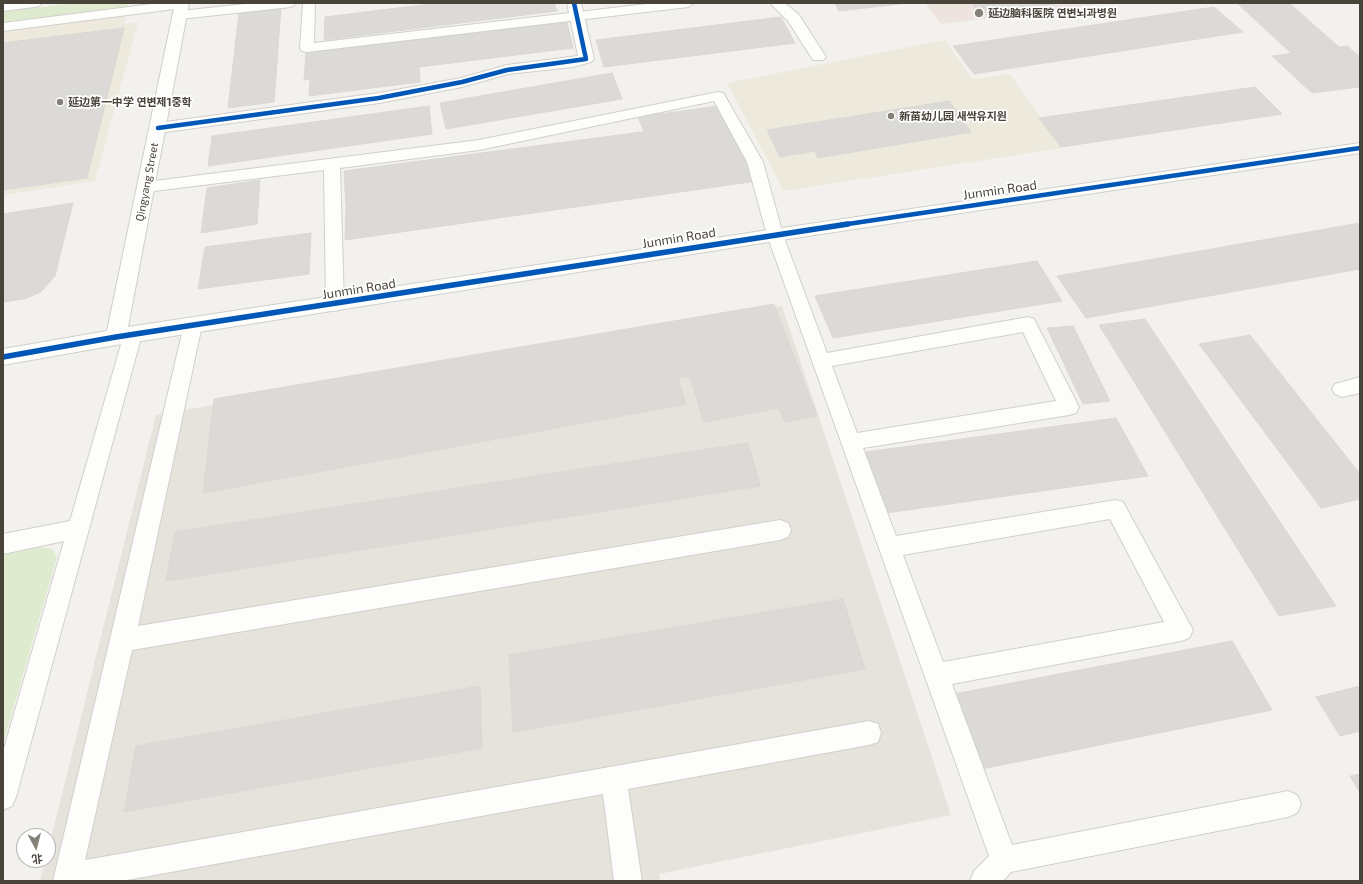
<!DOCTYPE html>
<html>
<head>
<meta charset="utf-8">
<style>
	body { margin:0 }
	#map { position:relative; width:1363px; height:884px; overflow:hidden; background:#f3f1ed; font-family:"Exo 2","Noto Sans SC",sans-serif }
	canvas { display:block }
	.frame { position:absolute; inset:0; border:4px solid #494439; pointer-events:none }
	.north { position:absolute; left:16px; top:828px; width:40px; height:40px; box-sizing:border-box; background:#fff; border:1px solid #b6b4b0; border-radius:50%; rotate:173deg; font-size:11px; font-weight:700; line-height:16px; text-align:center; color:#494439 }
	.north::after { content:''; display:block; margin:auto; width:14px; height:18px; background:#848178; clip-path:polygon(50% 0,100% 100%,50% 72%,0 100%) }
</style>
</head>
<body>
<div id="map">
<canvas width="1363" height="884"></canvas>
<div class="frame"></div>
<div class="north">北</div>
</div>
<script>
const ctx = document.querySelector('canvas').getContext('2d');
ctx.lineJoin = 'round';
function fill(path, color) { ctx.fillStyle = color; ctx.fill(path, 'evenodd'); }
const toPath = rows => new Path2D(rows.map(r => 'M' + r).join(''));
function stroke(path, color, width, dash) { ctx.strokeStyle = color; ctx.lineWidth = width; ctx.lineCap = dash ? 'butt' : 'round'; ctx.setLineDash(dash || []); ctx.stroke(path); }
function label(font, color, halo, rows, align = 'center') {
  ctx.font = font + ' "Exo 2","Noto Sans SC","Noto Sans KR",sans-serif'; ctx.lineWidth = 3.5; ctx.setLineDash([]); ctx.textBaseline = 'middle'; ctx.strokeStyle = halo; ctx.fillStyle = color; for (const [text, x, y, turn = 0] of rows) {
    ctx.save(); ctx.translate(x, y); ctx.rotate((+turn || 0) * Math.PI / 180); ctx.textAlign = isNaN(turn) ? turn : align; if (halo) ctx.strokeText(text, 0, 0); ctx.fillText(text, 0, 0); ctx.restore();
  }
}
const residential = toPath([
	[782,306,951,815,659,874,660,881,40,881,45,860,48,860,48,850,156,415]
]);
const education = toPath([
	[73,3,128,3,124,24,138,22,95,181,3,195,3,12],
	[945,40,972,79,1010,74,1062,148,784,191,727,83]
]);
const medical = toPath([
	[925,3,1108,3,941,24]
]);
const green = toPath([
	[73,3,128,3,128,6,3,22,3,12],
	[40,547,52,549,57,557,3,744,3,554]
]);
const building = toPath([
	[438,3,554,3,557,11,324,40,325,17,438,3],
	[835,3,899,3,900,4,839,11,835,3],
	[972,3,1061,3,979,13,972,3],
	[1237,3,1289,3,1339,47,1291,53,1237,3],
	[1214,7,1243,32,974,74,953,46,1214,7],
	[281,8,274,102,228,108,239,13,281,8],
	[781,17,795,43,604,67,596,40,781,17],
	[567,22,573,48,419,67,420,82,309,96,310,79,304,80,306,53,567,22],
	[124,28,87,178,3,190,3,43,124,28],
	[1347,46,1360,57,1360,87,1312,93,1272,56,1347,46],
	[612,73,622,99,446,129,440,103,612,73],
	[1255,87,1282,114,1061,147,1039,118,1255,87],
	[949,101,971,132,818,158,815,151,780,157,767,130,949,101],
	[429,106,432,134,208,166,212,136,429,106],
	[718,106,726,121,644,132,638,117,718,106],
	[726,121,745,153,346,208,344,171,726,121],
	[745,153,757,181,345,240,346,208,745,153],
	[260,180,257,224,201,233,207,188,260,180],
	[73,203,55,276,41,292,24,299,3,302,3,214,73,203],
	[1360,223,1360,269,1086,318,1057,276,1360,223],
	[311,233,309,274,198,289,205,247,311,233],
	[1037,261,1062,301,833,338,815,296,1037,261],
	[774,304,790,346,704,361,700,348,210,434,214,399,774,304],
	[1145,319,1336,606,1279,616,1099,325,1145,319],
	[1073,326,1110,401,1083,404,1047,328,1073,326],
	[1250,335,1360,474,1360,499,1321,508,1199,344,1250,335],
	[790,346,817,416,785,422,779,408,704,422,690,376,678,378,686,404,203,493,210,434,700,348,704,361,790,346],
	[1116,418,1148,476,886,513,866,452,1116,418],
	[748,443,760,486,166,581,175,532,748,443],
	[843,599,865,669,513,732,509,655,843,599],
	[1232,641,1272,710,982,769,954,694,1232,641],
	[480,686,482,748,124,812,136,746,480,686],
	[1360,686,1360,731,1340,736,1316,697,1360,686],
	[1360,774,1360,793,1350,776,1360,774]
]);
const service = toPath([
	[160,3,188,4,182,8,3,31,3,23,160,3],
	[255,3,297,3,291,7,180,19,173,15,180,11,255,3],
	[303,3,315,3,314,43,655,3,694,3,688,7,307,52,302,51,300,48,303,3],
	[718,92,723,93,725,96,763,162,783,235,827,353,1028,317,1034,319,1079,407,1076,413,1069,415,863,448,896,536,1116,500,1123,502,1193,630,1189,638,1181,641,952,684,1012,845,1288,791,1297,795,1301,804,1297,813,1288,817,1011,872,1003,881,970,881,974,871,989,856,767,235,747,162,714,101,479,150,340,168,344,304,341,309,335,311,329,309,326,304,324,170,146,192,140,191,138,187,140,183,146,182,479,140,718,92],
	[1023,332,1056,401,857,433,832,366,1023,332],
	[1110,519,1164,622,943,662,903,555,1110,519],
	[193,318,199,320,202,325,138,626,780,520,788,523,791,530,788,537,780,540,132,650,85,860,869,721,878,724,881,733,878,742,869,745,628,789,642,881,614,881,603,794,121,881,53,881,184,325,187,320,193,318],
	[133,327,139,329,142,334,16,797,12,806,3,810,3,752,64,541,3,554,3,534,70,521,124,334,127,329,133,327],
	[1360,377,1360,393,1342,397,1335,394,1332,389,1335,384,1360,377]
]);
const minor = toPath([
	[3,3,41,3,39,6,34,7,3,11,3,3],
	[567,3,581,3,594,59,591,62,573,67,508,74,462,87,379,103,158,133,152,132,150,128,152,124,158,123,379,93,461,78,507,65,578,56,567,3],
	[770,3,785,3,799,15,826,57,823,60,813,60,788,21,770,3]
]);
const tertiary = toPath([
	[175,3,189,3,128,327,775,229,1360,143,1360,153,775,241,116,345,3,365,3,349,107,331,175,3]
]);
const cyclewayFar1 = toPath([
	[158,128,379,98,462,82,507,70,586,59,574,3],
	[841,225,1360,148]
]);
const cycleway = toPath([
	[3,357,116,337,848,224]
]);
const markers = [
	[979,13,5,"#848178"],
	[60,102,4,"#848178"],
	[891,116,4,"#848178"]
];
const farPoinames = [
	["延边脑科医院 연변뇌과병원",988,13],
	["延边第一中学 연변제1중학",68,102],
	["新苗幼儿园 새싹유지원",899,116]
];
const farStreetnames = [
	["Qingyang Street",147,182,-79]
];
const streetNames = [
	["Junmin Road",1000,190,-8],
	["Junmin Road",679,238,-9],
	["Junmin Road",359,289,-9]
];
fill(residential, '#e6e3dc');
fill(education, '#ede9dd');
fill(medical, '#ede3df');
fill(green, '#deebcf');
fill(building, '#dcdad6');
stroke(building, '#dbd8d3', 1);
stroke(service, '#d1cfcb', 2);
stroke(minor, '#d1cfcb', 2);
stroke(tertiary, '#d1cfcb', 2);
fill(service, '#fdfdfc');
fill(minor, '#fdfdfc');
fill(tertiary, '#fdfdfc');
stroke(cyclewayFar1, '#0057b8', 4.5);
stroke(cycleway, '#0057b8', 5.5);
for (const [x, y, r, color] of markers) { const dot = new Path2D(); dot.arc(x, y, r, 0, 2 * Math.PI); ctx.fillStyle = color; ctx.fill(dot); stroke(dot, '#fff', 1.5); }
label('bold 11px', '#494439', '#fff', farPoinames, 'left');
label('11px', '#494439', '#fff', farStreetnames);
label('13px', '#494439', '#fff', streetNames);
</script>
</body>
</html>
